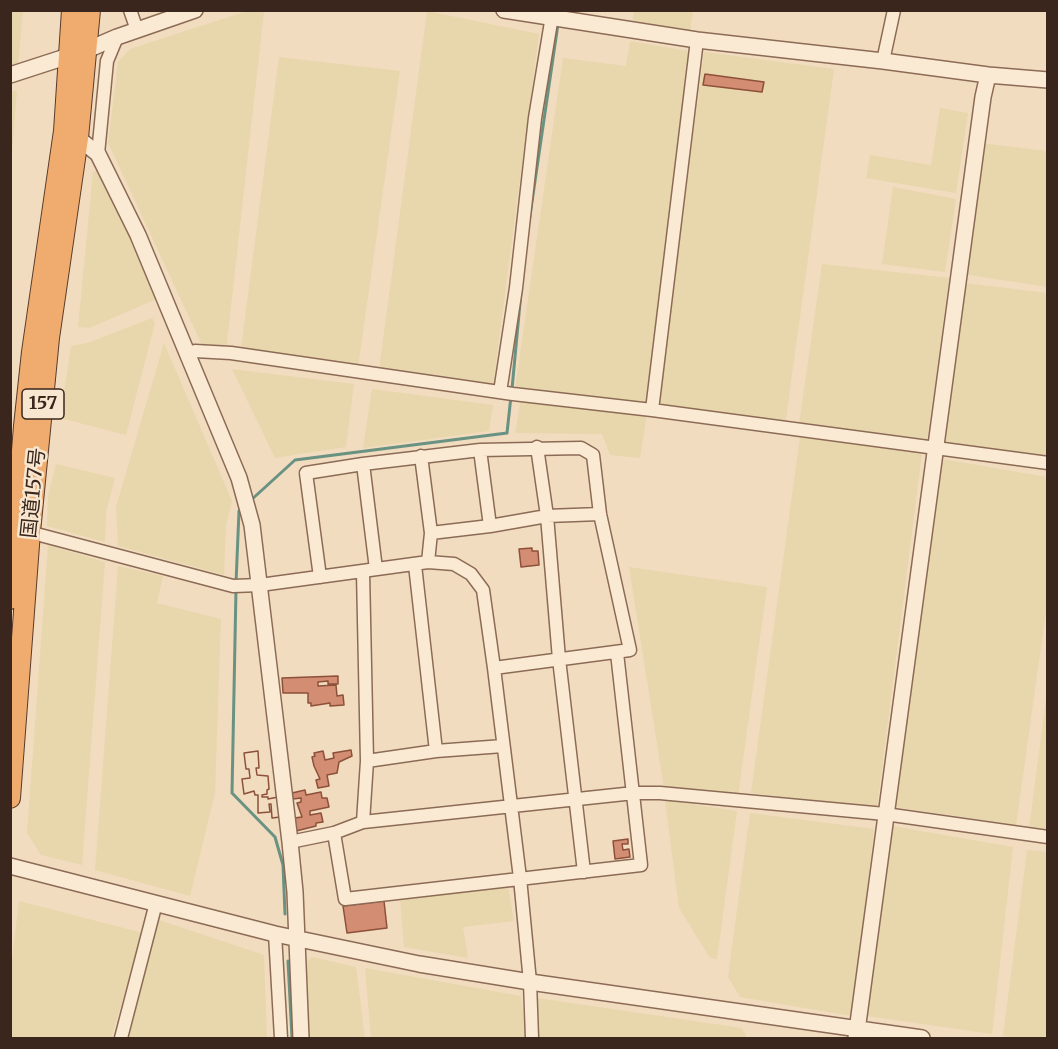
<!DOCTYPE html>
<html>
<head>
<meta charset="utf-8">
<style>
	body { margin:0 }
	#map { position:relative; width:1058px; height:1049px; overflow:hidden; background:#f1dcbf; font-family:Merriweather,serif }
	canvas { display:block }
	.frame { position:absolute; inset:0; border:12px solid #3a261c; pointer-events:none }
</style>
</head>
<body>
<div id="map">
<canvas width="1058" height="1049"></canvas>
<div class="frame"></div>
</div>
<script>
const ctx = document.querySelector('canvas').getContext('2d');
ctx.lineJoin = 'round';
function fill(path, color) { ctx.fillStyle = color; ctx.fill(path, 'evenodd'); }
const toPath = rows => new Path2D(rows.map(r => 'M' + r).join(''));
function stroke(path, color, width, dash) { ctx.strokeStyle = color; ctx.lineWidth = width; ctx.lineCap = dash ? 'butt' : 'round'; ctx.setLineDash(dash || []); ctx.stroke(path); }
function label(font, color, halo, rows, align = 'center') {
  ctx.font = font + ' Merriweather,"Noto Sans JP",serif'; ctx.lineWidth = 5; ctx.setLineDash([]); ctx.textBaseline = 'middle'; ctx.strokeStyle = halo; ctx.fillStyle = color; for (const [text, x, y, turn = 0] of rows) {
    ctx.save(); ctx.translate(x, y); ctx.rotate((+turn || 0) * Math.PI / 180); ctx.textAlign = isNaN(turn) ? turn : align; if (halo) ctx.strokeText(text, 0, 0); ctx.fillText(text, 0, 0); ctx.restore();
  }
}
const farmland = toPath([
	[10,11,23,11,18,65,11,67],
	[247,11,264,11,226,351,202,345,108,143,118,62,130,49],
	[427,11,539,34,493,385,379,370],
	[634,11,693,11,690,32,632,24],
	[630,41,688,51,648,406,515,389,563,58,626,66],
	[704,52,834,69,785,426,658,407],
	[279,57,400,71,358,367,241,348],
	[11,91,17,91,11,165,10,91],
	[940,108,968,113,956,193,866,178,870,155,931,165],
	[981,143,1047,151,1047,287,963,274],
	[100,168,157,299,89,328,78,327,93,172],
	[893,187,956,199,945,272,882,264],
	[822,264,949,278,927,442,799,424],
	[965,283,1047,293,1047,456,941,444],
	[152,318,155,323,126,435,60,418,71,346,88,343],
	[164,343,232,501,226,525,224,575,118,546,116,507],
	[232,369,354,384,346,447,275,458],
	[372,389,493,405,489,431,363,448],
	[521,398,647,414,640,458,610,455,602,434,515,433],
	[800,437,922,453,877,808,751,793],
	[942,459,1047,477,1047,605,1016,825,895,807],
	[56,464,115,478,106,512,105,542,47,526,48,496],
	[48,545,105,562,82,865,41,855,27,833],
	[118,566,163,576,157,603,221,619,215,793,190,896,95,870],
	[629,567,767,587,738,796,664,788],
	[1047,691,1047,832,1029,829],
	[665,800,737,811,717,959,710,958,679,908],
	[750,813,874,829,852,1016,740,997,728,977],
	[892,826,1013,847,992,1034,867,1016],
	[1027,850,1047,852,1047,1038,1019,1038,1003,1036],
	[508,886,514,921,463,927,468,958,404,947,400,898],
	[19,901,143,933,111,1038,11,1038,11,967],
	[159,920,264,955,267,1038,128,1038],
	[312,957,356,967,365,1038,310,1038,307,961],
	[365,968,521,996,526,1038,371,1038],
	[537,998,742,1028,747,1038,538,1038]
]);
const stream = toPath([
	[529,222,558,24],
	[512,389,521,292],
	[250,501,295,460,507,433,511,396],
	[236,583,239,511,242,508],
	[236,589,232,793,275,837,283,865,285,914],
	[288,961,292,1038]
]);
const building = toPath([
	[705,74,764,82,762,92,703,85,705,74],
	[532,548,532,551,538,551,539,565,521,567,519,549,532,548],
	[338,676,338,684,328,684,328,681,318,682,318,686,336,685,337,696,343,695,344,705,330,706,330,703,311,706,311,703,308,703,308,693,283,693,282,678,338,676],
	[351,750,352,756,339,762,337,773,327,775,329,786,318,788,316,780,320,779,314,766,312,757,315,756,314,753,323,751,325,760,334,758,333,753,351,750],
	[258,751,259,768,256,768,257,775,268,776,269,789,267,790,267,794,262,795,262,797,268,797,268,799,278,797,280,817,272,818,271,804,269,804,270,812,258,813,258,795,255,795,254,791,244,794,242,779,250,778,249,769,246,769,244,753,258,751],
	[258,751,259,768,256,768,257,775,268,776,269,789,267,790,267,794,262,795,262,797,268,797,268,799,278,797,280,817,272,818,271,804,269,804,270,812,258,813,258,795,255,795,254,791,244,794,242,779,250,778,249,769,246,769,244,753,258,751],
	[305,790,306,795,321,792,322,798,327,798,329,807,310,811,310,815,321,813,323,822,316,823,316,826,296,831,294,818,302,817,297,803,301,802,301,798,293,799,292,793,305,790],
	[628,839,628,844,622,844,623,850,629,849,630,857,615,859,613,841,628,839],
	[384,901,387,928,347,933,343,906,384,901]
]);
const minor = toPath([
	[130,10,137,30],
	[883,61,894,10],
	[98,154,107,61,117,37],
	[188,356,195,351,231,353,513,394,652,410,1048,463],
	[500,392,516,288,535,118,553,10],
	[652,410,697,40],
	[537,447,547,516,559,659,584,872],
	[480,450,490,526],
	[421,456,431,533,428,562],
	[363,464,376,569],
	[25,531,233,586,260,585,428,562,454,564,471,574,483,590,494,668,520,878,530,982,532,1038],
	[431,533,490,526,547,516,600,514],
	[415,565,436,751],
	[320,577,306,473,363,464,480,450,581,448,593,455,600,514,630,650,494,668],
	[367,761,436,751,503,746],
	[363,822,367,761,363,572],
	[334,833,345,899,641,865,617,653],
	[290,842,334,833,363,822,634,793,660,793,885,814,1048,837],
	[275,934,281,1038],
	[121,1038,156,903]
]);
const tertiary = toPath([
	[504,10,697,40,883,61,988,75,1048,80],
	[10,75,87,50,117,37,195,10],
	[78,138,98,154,138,235,239,478,252,525,290,842,295,892,301,1038],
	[10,866,275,934,419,964,530,982,922,1038],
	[856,1038,983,97,988,75]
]);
const trunk = toPath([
	[10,599,24,426,32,352,64,131,72,10],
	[10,798,30,532,49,338,78,138,90,10]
]);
const shields = [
	[43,404,42]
];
const shieldNames = [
	["157",43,404]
];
const streetNames = [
	["国道157号",34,493,-84]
];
fill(farmland, '#e8d6ac');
stroke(stream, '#699282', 3);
fill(building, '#d38d72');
stroke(building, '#8d503a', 1.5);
stroke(minor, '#8c6b56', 15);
stroke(tertiary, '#8c6b56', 18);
stroke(trunk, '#593a2b', 22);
stroke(minor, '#fbead3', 12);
stroke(tertiary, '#fbead3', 15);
stroke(trunk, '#f0ac6e', 20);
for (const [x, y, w] of shields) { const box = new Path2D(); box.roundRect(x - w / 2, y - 15, w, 30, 4.5); ctx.fillStyle = '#f8e7d0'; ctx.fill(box); stroke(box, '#3a261c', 1.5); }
label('bold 18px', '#3a261c', null, shieldNames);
label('20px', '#3a261c', '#f8e7d0', streetNames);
</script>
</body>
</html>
